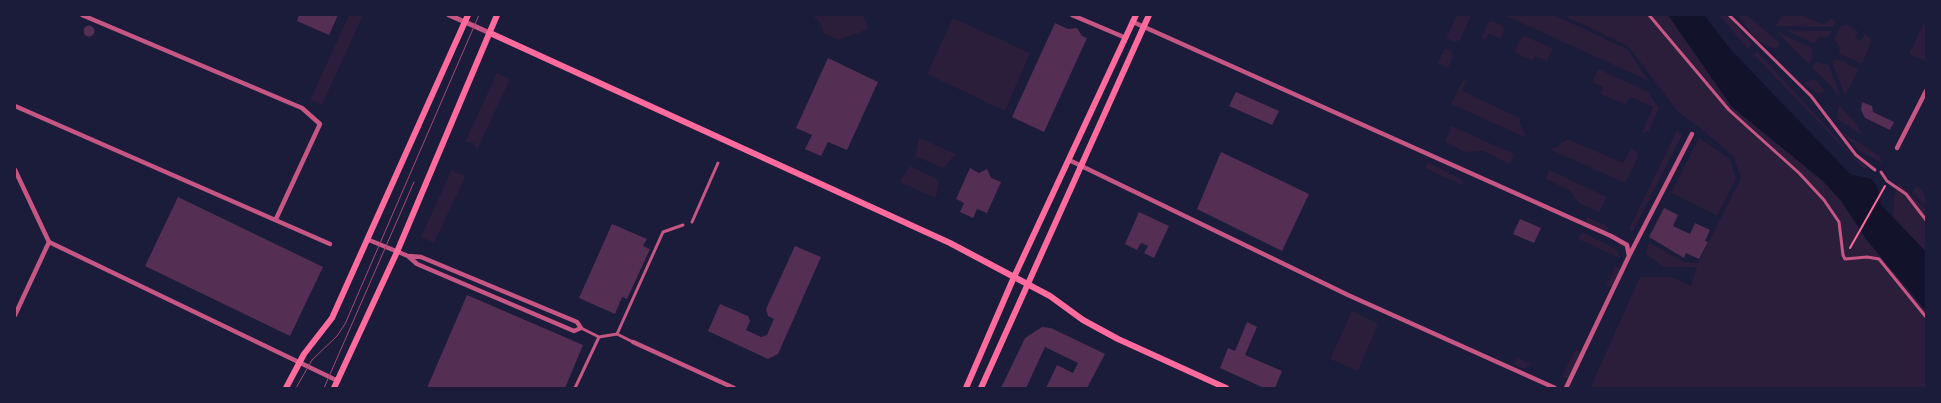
<!DOCTYPE html>
<html>
<head>
<meta charset="utf-8">
<style>
	body { margin:0 }
	#map { position:relative; width:1941px; height:403px; overflow:hidden; background:#1b1b3a; font-family:Ubuntu,sans-serif }
	canvas { display:block }
	.frame { position:absolute; inset:0; border:16px solid #1b1b3a; pointer-events:none }
</style>
</head>
<body>
<div id="map">
<canvas width="1941" height="403"></canvas>
<div class="frame"></div>
</div>
<script>
const ctx = document.querySelector('canvas').getContext('2d');
ctx.lineJoin = 'round';
function fill(path, color) { ctx.fillStyle = color; ctx.fill(path, 'evenodd'); }
const toPath = rows => new Path2D(rows.map(r => 'M' + r).join(''));
function stroke(path, color, width, dash) { ctx.strokeStyle = color; ctx.lineWidth = width; ctx.lineCap = dash ? 'butt' : 'round'; ctx.setLineDash(dash || []); ctx.stroke(path); }
const green = toPath([
	[349,15,363,15,322,105,310,100],
	[812,15,863,15,869,29,839,40,824,34,820,22],
	[1457,15,1471,16,1460,40,1455,42,1446,38],
	[1504,15,1554,15,1627,49,1649,81],
	[1563,15,1668,15,1732,107,1823,181,1842,202,1866,239,1926,311,1926,388,1590,388,1640,277,1671,277,1691,286,1697,267,1663,267,1646,254,1649,243,1685,262,1698,263,1741,178,1734,157,1702,129,1678,112,1628,46],
	[1719,15,1727,15,1753,45,1748,49],
	[1738,15,1747,15,1780,43,1777,49,1769,47,1756,39],
	[1782,15,1802,15,1821,24,1827,23,1830,18,1836,22,1833,27,1776,26],
	[953,18,1030,53,1005,111,927,74],
	[1926,19,1926,61,1909,54],
	[1493,21,1503,26,1504,31,1501,39,1488,34,1485,40,1481,39,1488,23],
	[1846,24,1858,31,1855,38,1861,41,1865,34,1872,40,1862,64,1839,54,1840,47,1834,40,1841,25,1844,26],
	[1785,30,1832,31,1828,37,1819,38,1814,43],
	[1776,31,1812,48,1813,59,1809,64],
	[1525,36,1553,49,1547,61,1535,56,1533,61,1514,52,1521,38],
	[1445,48,1452,52,1453,57,1448,68,1438,63],
	[1757,51,1855,158,1868,167,1864,169,1754,55],
	[1837,59,1859,69,1845,96,1832,62],
	[1816,62,1829,65,1841,97,1812,67],
	[1598,69,1647,91,1659,108,1649,131,1642,133,1653,107,1630,97,1626,105,1600,94,1603,87,1592,82],
	[497,73,510,79,478,148,475,147,474,143,465,142],
	[1815,79,1826,92,1818,94,1803,83],
	[1463,80,1466,81,1462,91,1520,118,1520,124,1527,138,1451,104],
	[1839,105,1855,122,1862,135,1837,119],
	[1452,126,1514,154,1510,164,1483,151,1464,152,1445,141],
	[1677,130,1682,135,1633,231,1629,229],
	[1842,132,1880,156,1882,163,1858,150],
	[919,138,956,154,943,168,915,156],
	[1699,138,1730,159,1736,179,1717,216,1671,193],
	[1567,139,1623,163,1631,148,1637,152,1638,157,1625,183,1549,149,1558,146],
	[1428,162,1461,179,1464,186,1425,168],
	[910,166,939,180,936,198,899,182],
	[452,169,456,173,466,175,434,243,421,237],
	[1549,170,1607,197,1599,212,1579,203,1570,191,1546,179],
	[1898,182,1926,210,1926,252,1893,217,1894,197],
	[1917,186,1926,195,1926,206,1912,192],
	[1587,217,1609,227,1605,232,1586,222],
	[1582,232,1616,249,1620,258,1578,239],
	[1615,266,1622,270,1614,286,1606,286],
	[1352,311,1378,324,1358,371,1330,359],
	[1576,349,1582,354,1570,380,1562,376],
	[1516,357,1531,364,1524,369,1515,365]
]);
const water = toPath([
	[1668,15,1704,15,1731,50,1850,174,1871,179,1877,186,1881,205,1926,252,1926,311,1866,239,1842,202,1823,181,1732,107]
]);
const building = toPath([
	[299,15,338,15,329,35,297,21],
	[1055,23,1068,29,1077,28,1082,36,1087,38,1044,132,1012,117],
	'83.5 31a5.5 5.5 0 1 1 11 0a5.5 5.5 0 1 1-11 0Z',
	[828,58,878,82,847,150,828,142,821,156,805,149,812,135,796,128],
	[1236,92,1279,111,1272,125,1229,106],
	[1862,102,1872,106,1873,112,1894,122,1890,130,1865,118,1861,110],
	[1221,152,1309,194,1282,251,1197,209],
	[970,168,979,173,987,169,991,178,1001,182,987,213,977,209,973,218,960,212,964,203,956,199],
	[178,197,323,267,290,336,145,266],
	[1664,208,1678,215,1673,226,1690,234,1695,223,1710,230,1705,241,1708,242,1699,259,1686,253,1684,258,1649,237],
	[1139,212,1169,226,1154,258,1144,253,1148,246,1141,243,1137,250,1125,244],
	[1520,219,1541,228,1534,243,1513,234],
	[612,224,647,239,643,246,650,249,627,299,622,297,615,314,579,298],
	[795,246,821,257,778,354,768,359,708,331,720,304,748,316,750,321,746,330,761,337,767,335,774,319,768,316,766,309],
	[467,295,583,345,565,388,427,388],
	[1247,322,1257,327,1245,355,1282,371,1275,388,1264,388,1220,368,1228,348,1235,351],
	[1042,327,1051,328,1105,354,1087,388,1046,388,1057,365,1073,373,1078,363,1045,347,1026,388,1001,388,1025,338]
]);
const path = toPath([
	[1850,248,1885,186]
]);
const pedestrian = toPath([
	[1649,15,1729,110,1799,173,1824,200,1839,222,1843,255,1845,259,1867,257,1879,259,1926,317],
	[1729,15,1811,96,1856,155,1875,170],
	[1881,172,1887,181,1906,194,1926,220],
	[692,222,718,163],
	[581,328,599,337,617,334,633,342],
	[617,334,663,232,683,225],
	[575,388,599,337]
]);
const minor = toPath([
	[82,15,302,108,320,124,276,219],
	[1072,15,1126,38],
	[1133,22,1611,236,1627,245,1629,256],
	[15,106,330,244],
	[1897,148,1926,91],
	[1069,160,1348,295,1555,388],
	[15,170,49,242,15,315],
	[369,240,408,256,417,264,574,331,581,328,577,322,421,257,408,256],
	[49,242,338,381],
	[633,342,734,388],
	[1566,388,1629,256,1692,134]
]);
const tertiary = toPath([
	[449,15,490,33]
]);
const secondary = toPath([
	[490,33,950,243,1050,296,1083,320,1118,339,1226,388],
	[286,388,304,354,332,318,468,15],
	[334,388,397,252,497,15],
	[966,388,1014,277,1136,15],
	[981,388,1149,15]
]);
const tram = toPath([
	[296,388,312,360,337,336,345,324,479,15],
	[324,388,414,182]
]);
fill(green, '#2a1e3b');
fill(water, '#12122b');
fill(building, '#542f53');
stroke(path, '#ff6b9d', 2);
stroke(pedestrian, '#c65784', 3);
stroke(minor, '#c65784', 4.5);
stroke(tertiary, '#c65784', 5);
stroke(secondary, '#ff6b9d', 6);
stroke(tram, '#a44b75', 1);
</script>
</body>
</html>
